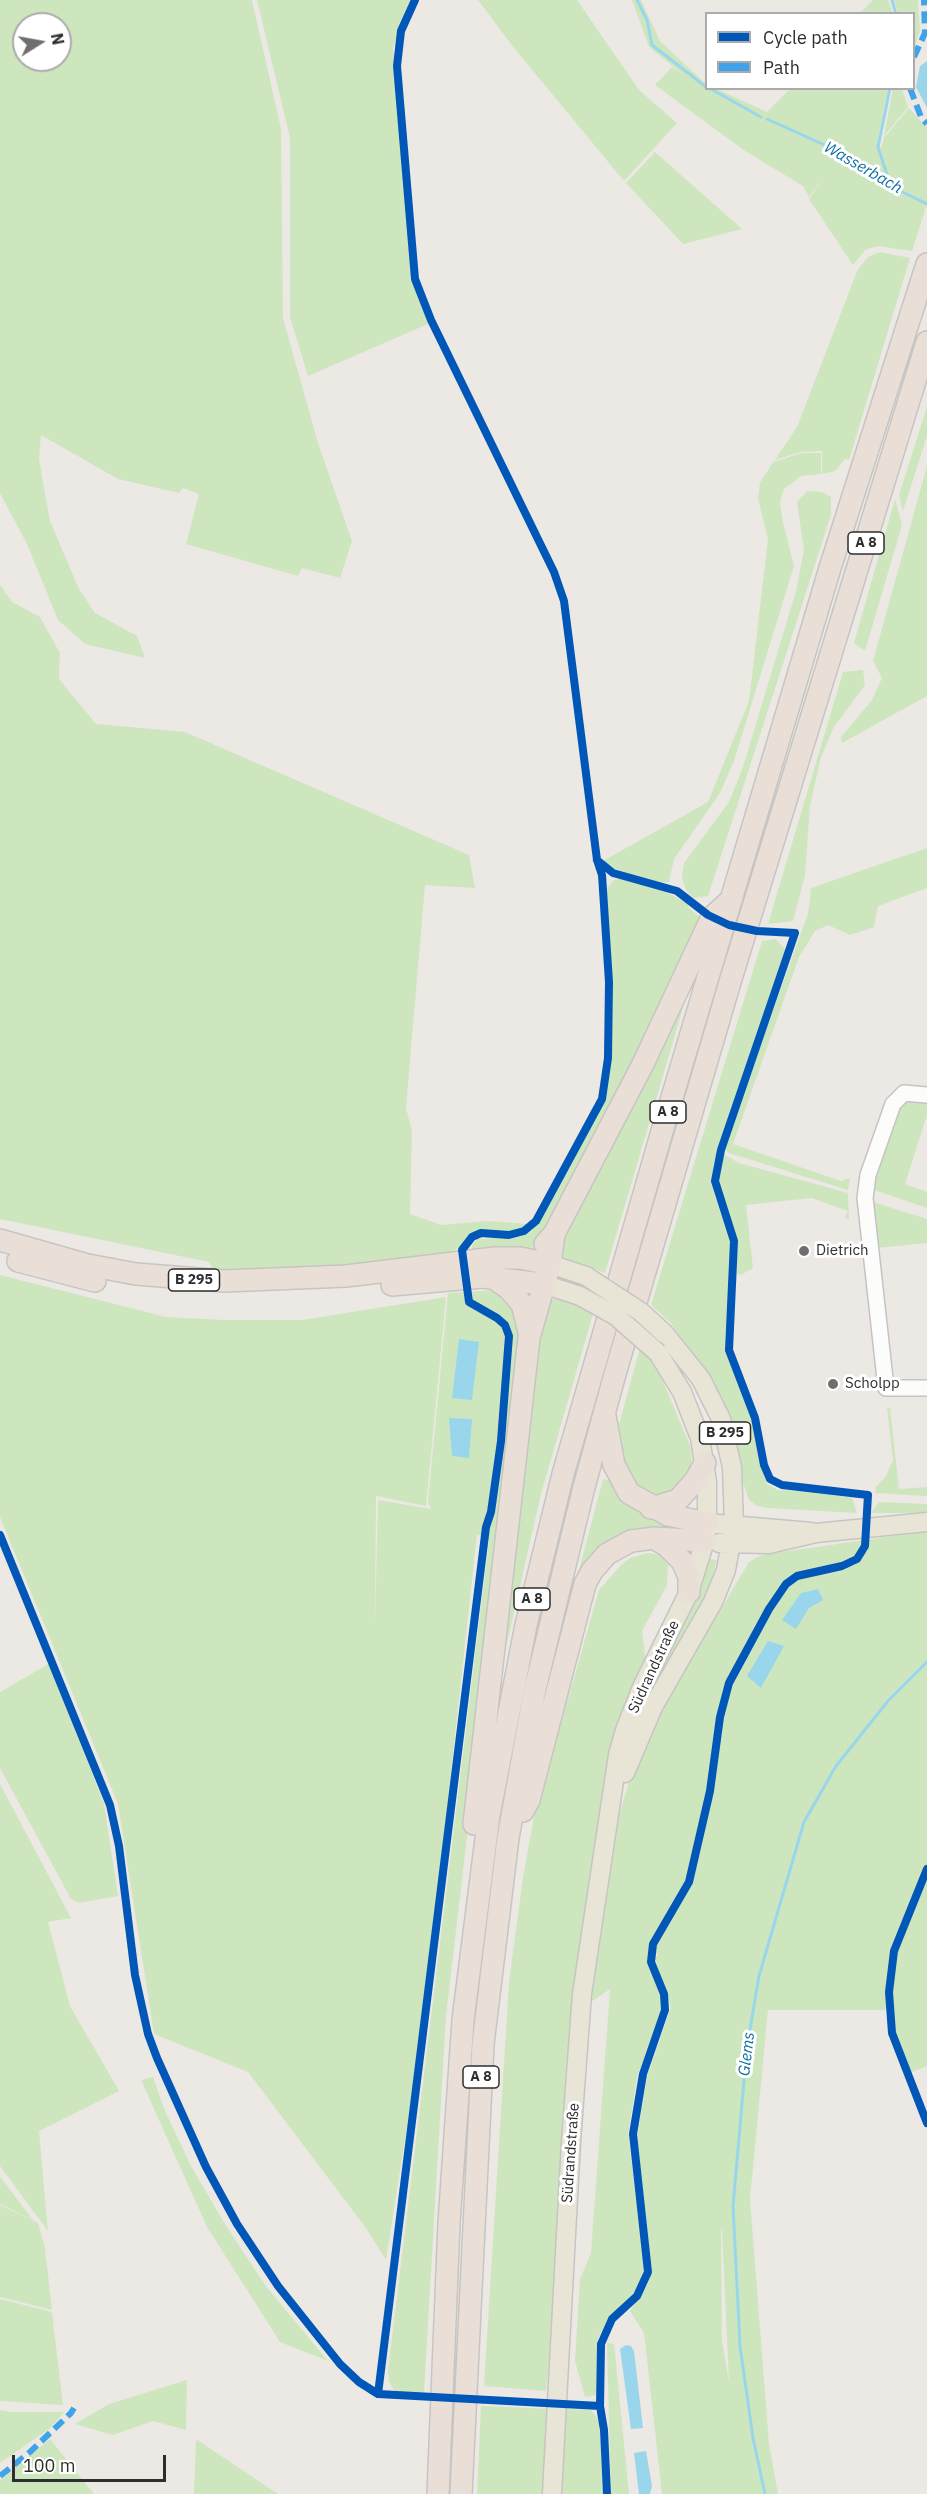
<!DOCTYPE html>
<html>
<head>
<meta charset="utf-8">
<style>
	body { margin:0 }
	#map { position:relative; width:927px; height:2494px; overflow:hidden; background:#ece8e4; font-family:"IBM Plex Sans",sans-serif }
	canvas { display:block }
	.legend { position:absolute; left:705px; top:12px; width:210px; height:78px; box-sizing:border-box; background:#fff; border:2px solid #ababab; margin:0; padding:8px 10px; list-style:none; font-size:18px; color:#2e2e2e }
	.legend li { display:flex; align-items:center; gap:12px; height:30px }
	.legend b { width:30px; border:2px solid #ababab }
	.north { position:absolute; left:12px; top:12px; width:60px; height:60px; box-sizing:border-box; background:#fff; border:2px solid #ababab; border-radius:50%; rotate:79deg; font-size:16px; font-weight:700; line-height:24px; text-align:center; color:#2e2e2e }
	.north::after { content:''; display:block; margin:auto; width:21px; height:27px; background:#706f6e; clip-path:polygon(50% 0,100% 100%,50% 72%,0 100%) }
	.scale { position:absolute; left:12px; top:2455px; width:154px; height:27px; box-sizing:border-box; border:3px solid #2e2e2e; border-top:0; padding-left:8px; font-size:18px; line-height:21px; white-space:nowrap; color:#2e2e2e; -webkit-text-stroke:4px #fff; paint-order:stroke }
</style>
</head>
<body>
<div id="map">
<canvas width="927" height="2494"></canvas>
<ul class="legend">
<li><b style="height:8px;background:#0057b8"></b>Cycle path</li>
<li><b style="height:8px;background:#3ea3eb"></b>Path</li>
</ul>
<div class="north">N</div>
<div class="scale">100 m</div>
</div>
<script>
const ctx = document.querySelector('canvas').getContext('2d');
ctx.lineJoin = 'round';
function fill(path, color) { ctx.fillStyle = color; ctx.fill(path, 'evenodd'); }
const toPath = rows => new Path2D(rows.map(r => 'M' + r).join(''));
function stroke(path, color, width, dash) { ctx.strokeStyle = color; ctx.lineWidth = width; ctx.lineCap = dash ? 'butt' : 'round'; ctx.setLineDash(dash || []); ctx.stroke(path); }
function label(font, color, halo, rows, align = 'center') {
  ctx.font = font + ' "IBM Plex Sans",sans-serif'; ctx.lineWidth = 6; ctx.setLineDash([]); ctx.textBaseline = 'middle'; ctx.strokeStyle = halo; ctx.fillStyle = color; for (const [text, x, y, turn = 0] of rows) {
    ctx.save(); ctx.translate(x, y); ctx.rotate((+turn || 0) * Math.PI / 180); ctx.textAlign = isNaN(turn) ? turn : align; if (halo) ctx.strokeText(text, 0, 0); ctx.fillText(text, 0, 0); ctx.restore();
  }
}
const green = toPath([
	[0,0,252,0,281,129,283,318,318,443,352,541,340,578,302,568,298,576,186,544,199,494,183,488,179,493,118,479,41,435,39,459,50,521,79,589,95,613,137,636,145,658,85,644,58,620,27,544,0,493],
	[24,24,60,24,60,60,24,60],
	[257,0,412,0,393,47,412,279,428,324,308,376,290,317,290,138],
	[478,0,577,0,639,90,677,123,624,181,514,48],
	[632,0,641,0,660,41,706,84,706,88,717,89,767,112,790,89,888,89,877,144,878,142,881,149,884,138,909,108,927,128,927,203,891,186,891,182,889,186,927,204,912,251,877,246,865,250,853,265,809,199,824,176,809,197,803,186,745,151,655,85,672,67,685,76,649,47],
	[873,0,888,0,893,13,860,13],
	[894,0,918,0,920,31,914,49,914,14,898,13],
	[893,89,902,89,908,107,884,136],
	[655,152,742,229,683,244,626,183],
	[880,252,910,258,849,460,845,459,835,471,822,474,822,451,801,452,775,460,797,427,858,269,868,257],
	[927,407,927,436,903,511,899,495],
	[802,453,821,453,821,474,801,476,784,489,780,501,782,518,794,566,734,761,720,793,674,859,669,882,657,883,610,867,603,861,708,802,749,701,768,539,758,499,760,483,773,462],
	[927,466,927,696,842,743,841,737,872,700,882,678,873,661],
	[807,491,822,492,831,497,831,515,708,896,693,898,686,890,682,878,684,863,729,802,743,767,796,591,804,550,797,502],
	[895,499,902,525,865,651,854,643],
	[0,585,12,602,40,617,60,653,59,679,96,724,185,732,469,855,475,888,425,885,406,1108,412,1131,410,1214,441,1225,487,1221,528,1224,523,1228,508,1232,483,1230,474,1232,460,1247,444,1257,411,1262,216,1274,209,1262,0,1219],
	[863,670,865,685,834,727,821,757,810,806,805,875,793,921,768,924,843,672],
	[927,848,927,888,878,906,874,927,850,935,828,925,815,931,799,957,733,1144,841,1181,850,1178,848,1190,729,1153,724,1149,726,1141,808,914,811,888],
	[625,878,663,890,688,904,688,907,702,919,661,1011,542,1240,534,1247,520,1250,472,1251,472,1245,478,1239,518,1237,532,1231,605,1098,609,1058,610,943,605,891,614,880],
	[776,939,786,951,713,1167,715,1196,731,1241,732,1256,725,1342,727,1354,752,1420,767,1484,778,1490,814,1491,852,1498,857,1513,768,1508,757,1506,749,1500,705,1371,671,1323,651,1305,762,941],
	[690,984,605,1273,555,1254],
	[908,1101,927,1104,927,1115,905,1184,927,1192,927,1208,871,1189,892,1120,902,1104],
	[723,1154,739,1163,848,1193,849,1220,845,1218,848,1211,812,1198,746,1205,753,1268,741,1275,737,1274,737,1244,718,1178],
	[870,1201,927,1219,927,1243,876,1248],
	[0,1275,166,1317,224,1320,302,1320,446,1297,426,1506,376,1496,375,1625,378,1500,431,1509,428,1502,448,1293,498,1290,522,1315,485,1685,446,2016,424,2392,403,2394,394,2390,389,2382,388,2370,489,1541,477,1534,425,2011,386,2260,366,2228,248,2072,154,2034,118,1804,0,1517],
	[562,1297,593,1314,541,1494,502,1665,537,1343,549,1301],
	[640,1348,654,1364,655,1362,690,1446,693,1468,682,1493,645,1497,618,1462,617,1432],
	[887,1408,890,1408,899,1489,927,1487,927,1496,875,1493,876,1487,886,1476,893,1460],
	[603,1479,615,1481,694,1532,648,1530,579,1570],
	[879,1502,927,1504,927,1513,871,1513],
	[927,1531,927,2066,907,2074,892,2033,889,2010,768,2010,750,2199,769,2444,778,2494,662,2494,644,2333,630,2311,648,2284,652,2271,637,2137,647,2077,671,2007,655,1959,659,1952,647,1961,662,1998,660,2017,654,2041,638,2073,628,2133,644,2266,639,2287,607,2321,598,2338,596,2395,585,2397,575,2361,580,2279,591,2253,610,1989,591,2002,620,1812,636,1758,664,1704,749,1562,761,1555],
	[721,2229,722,2230,729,2382,722,2341],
	[648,1553,666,1556,672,1561,668,1566,667,1585,642,1631,646,1662,587,1920,546,2391,484,2386,509,1982,523,1877,538,1794,560,1714,568,1699,599,1590,621,1565,630,1558],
	[710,1559,717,1560,707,1593,645,1705,640,1705],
	[50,1663,104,1804,118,1896,78,1903,71,1899,0,1768,0,1692],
	[0,1784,71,1918,48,1922,70,2006,119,2091,39,2131,48,2231,0,2166],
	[153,2077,165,2111,191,2166,223,2221,265,2285,328,2361,280,2342,207,2227,141,2080],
	[0,2177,5,2183,33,2220,0,2204],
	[0,2205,38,2223,45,2248,52,2310,0,2297],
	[0,2299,52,2312,63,2405,0,2401],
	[607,2343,614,2344,629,2494,611,2494],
	[187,2380,186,2430,153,2421,113,2435,75,2424,109,2404],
	[481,2406,554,2409,546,2494,477,2494],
	[566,2409,591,2410,599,2421,604,2494,561,2494],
	[0,2410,12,2412,64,2412,49,2429,0,2463],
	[50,2439,94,2494,0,2494,0,2480],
	[196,2439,278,2494,194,2494]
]);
const water = toPath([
	[927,61,927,108,916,87,920,66],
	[459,1339,479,1342,472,1400,452,1398],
	[449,1418,472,1419,469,1458,452,1456],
	[818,1589,823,1600,809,1608,796,1629,782,1620,801,1593],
	[768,1641,784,1646,761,1688,747,1676],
	[626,2345,631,2346,634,2351,643,2428,631,2429,620,2349],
	[646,2451,652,2486,650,2494,639,2494,634,2453]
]);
const stream = toPath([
	[637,0,647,20,652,45,706,87],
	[892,0,896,14],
	[709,88,761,117],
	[767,119,840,152,890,186,927,204],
	[890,184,878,147,890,88],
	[765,2494,753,2438,740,2346,733,2206,747,2047,759,1976,804,1822,836,1766,888,1701,927,1662]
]);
const minor = toPath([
	[927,1095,904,1093,893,1104,868,1175,865,1198,886,1388,927,1388]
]);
const major = toPath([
	[550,1264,586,1276],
	[543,1284,580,1296],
	[707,1523,811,1532],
	[719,1543,769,1544,816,1533,927,1522],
	[625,1773,653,1707,713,1602,726,1570,734,1525,732,1467,721,1419,701,1379,665,1334],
	[552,2494,571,2142,582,1994,618,1755,625,1730,642,1687,689,1592,705,1541,707,1523,707,1482,700,1438,682,1392,658,1353]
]);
const highway = toPath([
	[0,1240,88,1265,136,1274,224,1281,346,1276,495,1258,520,1258,550,1264],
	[545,1244,554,1234,643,1064,712,917,732,899],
	[18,1261,95,1281],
	[492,1277,509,1289,522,1304,529,1332],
	[392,1285,482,1277,543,1284],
	[605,1416,614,1465,629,1493,668,1515,707,1523],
	[651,1508,678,1500,695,1481,705,1463],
	[655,1539,667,1546,682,1561,689,1577,689,1592],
	[523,1811,529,1800,585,1584,592,1571,607,1554,631,1541,655,1538,705,1541],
	[474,1824,529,1338,550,1264,554,1234],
	[438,2494,449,2223,463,2020,489,1815,526,1625,563,1474,665,1121,830,568,927,264],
	[461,2494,483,2044,508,1838,535,1689,584,1487,615,1374,730,982,927,342]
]);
const majorBridge = toPath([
	[586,1276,641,1312,665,1334],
	[580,1296,616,1316,658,1353]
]);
const quiet = toPath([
	[914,57,925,33,924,0],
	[910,88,921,117,927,124],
	[0,2476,30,2452,71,2413,74,2408]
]);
const cycleway = toPath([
	[597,860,613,873,677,891,708,915,729,925,757,931,795,933,721,1150,715,1181,734,1241,729,1350,755,1418,764,1465,770,1479,782,1485,868,1495,865,1546,857,1559,842,1566,797,1576,786,1584,769,1609,729,1683,720,1717,710,1791,689,1882,653,1944,651,1962,664,1994,665,2010,643,2074,633,2134,648,2272,637,2296,612,2319,601,2344,600,2406,604,2430,607,2494],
	[0,1535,110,1805,119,1846,135,1975,148,2034,157,2058,206,2167,237,2224,278,2286,340,2364,359,2382,378,2394,600,2406],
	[927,1869,894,1951,889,1992,892,2033,927,2123],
	[378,2394,486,1527,491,1512,501,1441,509,1336,505,1325,497,1318,469,1302,462,1250,472,1237,481,1233,509,1235,524,1231,536,1221,602,1099,608,1058,609,982,602,875,597,860,564,601,554,572,431,320,415,279,397,66,401,31,415,0]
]);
const markers = [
	[804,1251,6,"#706f6e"],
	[833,1384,6,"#706f6e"]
];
const shields = [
	[866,543,36],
	[668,1112,36],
	[194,1280,51],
	[725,1433,51],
	[532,1599,36],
	[481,2077,36]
];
const shieldNames = [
	["A 8",866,543],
	["A 8",668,1112],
	["B 295",194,1280],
	["B 295",725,1433],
	["A 8",532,1599],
	["A 8",481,2077]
];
const poiNames = [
	["Dietrich",816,1251],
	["Scholpp",845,1384]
];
const streetNames = [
	["Südrandstraße",654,1667,-65],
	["Südrandstraße",571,2153,-86]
];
const waterNames = [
	["Wasserbach",863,168,30],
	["Glems",747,2054,-83]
];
fill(green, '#cee6be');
fill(water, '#99d6ec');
stroke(stream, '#99d6ec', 3);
stroke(minor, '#c5c4c5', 18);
stroke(major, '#c6c5c4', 21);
stroke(highway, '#c6c5c4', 24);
stroke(minor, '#fcfcfb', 15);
stroke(major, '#e8e4d6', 18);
stroke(highway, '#eadfd6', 21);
stroke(majorBridge, '#c6c5c4', 21, []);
stroke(majorBridge, '#e8e4d6', 18);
stroke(quiet, '#3ea3eb', 6, [12, 6]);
stroke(cycleway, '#0057b8', 8);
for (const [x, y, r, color] of markers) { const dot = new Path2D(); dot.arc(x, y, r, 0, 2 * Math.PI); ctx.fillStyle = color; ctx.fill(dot); stroke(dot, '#fff', 2); }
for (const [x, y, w] of shields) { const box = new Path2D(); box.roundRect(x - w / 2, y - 11, w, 22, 4.5); ctx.fillStyle = '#fff'; ctx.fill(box); stroke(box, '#2e2e2e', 1.5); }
label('bold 14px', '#2e2e2e', null, shieldNames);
label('15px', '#2e2e2e', '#fff', poiNames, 'left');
label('15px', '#2e2e2e', '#fff', streetNames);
label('italic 16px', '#0d6fa3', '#fff', waterNames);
</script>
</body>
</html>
